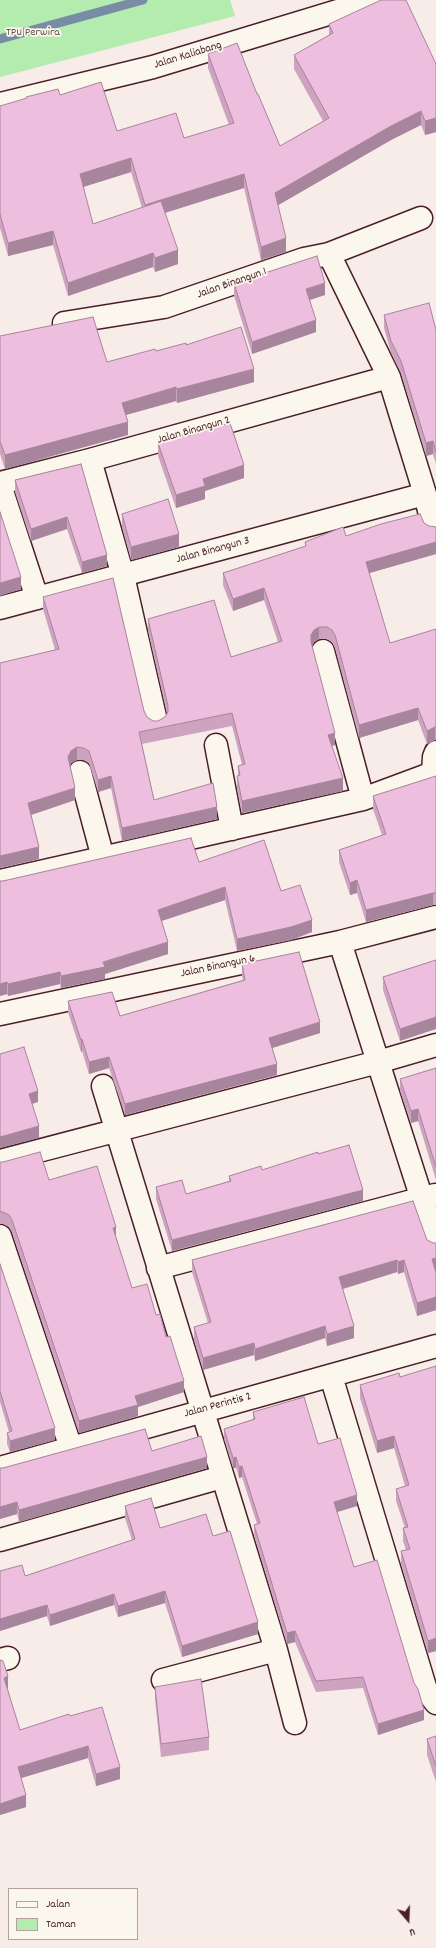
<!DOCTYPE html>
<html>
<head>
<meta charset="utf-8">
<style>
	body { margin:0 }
	#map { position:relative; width:436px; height:1948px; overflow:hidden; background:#f8ece9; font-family:Dekko,sans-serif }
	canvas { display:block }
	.legend { position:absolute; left:8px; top:1888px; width:130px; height:52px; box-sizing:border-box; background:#fbf7ec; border:1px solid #b4a19f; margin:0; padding:5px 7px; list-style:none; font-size:12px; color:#4a1f2b }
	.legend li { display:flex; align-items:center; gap:8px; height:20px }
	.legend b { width:20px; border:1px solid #b4a19f }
	.north { position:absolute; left:388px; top:1900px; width:40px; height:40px; -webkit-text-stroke:3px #fbf7ec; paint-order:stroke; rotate:161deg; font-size:11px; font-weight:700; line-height:16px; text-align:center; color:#4a1f2b }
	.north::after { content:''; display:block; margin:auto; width:14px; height:18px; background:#4a1f2b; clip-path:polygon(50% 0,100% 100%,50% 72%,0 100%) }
</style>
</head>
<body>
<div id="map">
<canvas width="436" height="1948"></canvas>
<ul class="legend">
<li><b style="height:5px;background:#fbf7ec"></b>Jalan</li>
<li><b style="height:11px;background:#b4ebae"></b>Taman</li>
</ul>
<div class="north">U</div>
</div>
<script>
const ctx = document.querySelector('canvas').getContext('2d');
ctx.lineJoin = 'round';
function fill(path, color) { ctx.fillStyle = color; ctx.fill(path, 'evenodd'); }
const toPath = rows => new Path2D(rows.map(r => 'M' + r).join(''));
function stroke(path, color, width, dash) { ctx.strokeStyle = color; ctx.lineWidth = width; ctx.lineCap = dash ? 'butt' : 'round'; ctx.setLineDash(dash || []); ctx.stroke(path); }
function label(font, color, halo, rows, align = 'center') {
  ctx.font = font + ' Dekko,sans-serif'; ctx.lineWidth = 3.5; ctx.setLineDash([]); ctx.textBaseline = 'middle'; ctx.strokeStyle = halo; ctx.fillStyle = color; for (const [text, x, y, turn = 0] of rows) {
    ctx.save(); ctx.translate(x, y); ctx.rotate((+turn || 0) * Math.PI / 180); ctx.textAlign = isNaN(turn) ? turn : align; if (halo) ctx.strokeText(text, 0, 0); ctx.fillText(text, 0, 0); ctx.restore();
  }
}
const green = toPath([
	[0,0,230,0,235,16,0,77]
]);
const stream = toPath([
	[0,39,143,0]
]);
const minor = toPath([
	[329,254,421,218],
	[64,323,164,307,304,259,329,254,389,377,425,494,433,527],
	[90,460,123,576,156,721],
	[0,483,90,460,389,377],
	[0,485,37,598],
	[0,608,425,494],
	[323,651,363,799],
	[216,745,232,829],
	[80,772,103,858],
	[0,881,363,799,433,773,434,757,436,752],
	[340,942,378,1062,436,1045],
	[0,1014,340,942,436,917],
	[103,1086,276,1650,295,1723],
	[0,1161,378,1062,436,1243],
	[0,1236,71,1448],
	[158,1268,435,1195],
	[331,1376,426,1690,436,1703],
	[0,1468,436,1346],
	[0,1540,222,1477],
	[0,1660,8,1658],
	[163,1680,276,1650]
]);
const major = toPath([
	[0,104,153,67,374,0]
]);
const wall = toPath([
	[329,24,436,64,436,132,425,135,421,125,391,140,278,205,286,252,261,260,244,188,165,213,178,264,155,272,153,267,68,296,53,245,8,256,0,228,0,106,60,95,117,131,184,138,229,125,208,68,208,54,257,94,280,146,323,121,294,69,294,55,329,35],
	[131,172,142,208,93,224,83,187],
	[234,283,325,295,310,300,316,332,252,354,234,296],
	[384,315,436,330,436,464,433,454,426,456,401,373,391,353,384,328],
	[0,336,107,362,156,351,186,345,254,382,177,403,176,401,126,415,128,435,5,469,0,454],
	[188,436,244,478,205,491,205,499,176,508,158,456,158,443],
	[81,464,107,566,82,573,67,529,31,541,15,492,15,480],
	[122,514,179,547,131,560,122,527],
	[424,523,429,526,436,527,436,554,369,573,390,643,436,629,436,740,435,740,427,744,418,720,359,738,335,648,332,642,327,639,319,639,314,642,312,646,335,745,332,746,343,791,242,813,237,789,237,776,238,776,238,766,242,765,232,726,142,744,154,800,217,819,122,841,111,788,98,792,89,763,84,760,77,760,71,763,70,766,75,800,31,815,39,859,0,868,55,650,43,609,43,597,144,711,147,717,153,721,158,721,165,717,167,713,148,631,148,619,231,657,278,642,264,600,233,611,223,585,223,573,305,546,305,542,346,536],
	[436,776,436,905,433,905,366,922,357,893,350,895,339,862,339,850,382,835,373,809,373,796],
	[199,862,281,891,312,932,291,940,237,951,225,900,162,921,168,954,105,974,105,979,61,988,60,984,8,996,7,994,0,996,0,881],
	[436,960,400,1041,383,990,383,977],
	[242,964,320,1033,272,1048,277,1075,125,1115,109,1068,89,1074,82,1051,81,1052,68,1012,68,1001,120,1016,243,980,242,976],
	[436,1068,436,1180,418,1121,411,1123,400,1091,400,1079],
	[318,1154,363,1201,172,1251,156,1199,156,1187,186,1194,229,1181,229,1176,262,1170],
	[0,1162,49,1180,116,1237,132,1288,156,1315,184,1392,138,1407,138,1416,79,1433,12,1232,9,1227,3,1224,0,1224],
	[427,1240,433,1243,435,1270,436,1273,436,1310,417,1316,404,1272,398,1274,397,1272,343,1289,354,1338,327,1346,325,1338,255,1361,254,1355,203,1370,194,1340,194,1327,208,1323,192,1272,192,1260],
	[0,1264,55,1440,10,1452,7,1444,7,1433,9,1432,0,1402],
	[436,1366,436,1651,428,1653,401,1564,401,1551,406,1550,403,1541,403,1528,405,1528,396,1501,396,1489,405,1486,394,1448,377,1453,360,1398,360,1385,400,1377],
	[253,1412,318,1444,357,1506,337,1512,354,1567,424,1720,378,1735,363,1688,316,1692,295,1642,287,1644,254,1535,254,1525,257,1524,242,1477,239,1478,236,1468,233,1468,224,1439,224,1429,253,1419],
	[152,1451,207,1468,19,1522,17,1514,0,1519,0,1468],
	[125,1506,160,1528,213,1536,258,1634,182,1657,165,1603,118,1617,114,1605,50,1626,47,1616,0,1631,0,1571,25,1576,132,1540,125,1518],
	[0,1660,8,1688,7,1688,20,1730,70,1716,120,1779,96,1786,88,1758,21,1778,26,1807,0,1815],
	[155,1687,209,1737,209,1750,161,1757,155,1699],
	[436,1736,436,1782,427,1755,427,1739]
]);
const shadedWall = toPath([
	[421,111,421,125,391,140,275,207,275,193,391,126],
	[436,118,436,132,425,135,425,121],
	[131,158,131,172,80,188,80,174],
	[244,174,244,188,145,219,145,205],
	[53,231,53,245,8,256,8,243],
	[286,238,286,252,261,260,261,247],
	[178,250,178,264,155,272,155,258],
	[153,253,153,267,68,296,68,283],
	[325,283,325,295,306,301,306,289],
	[316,320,316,332,252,354,252,342],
	[254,369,254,382,177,403,177,389],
	[176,387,176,401,122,416,122,403],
	[128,422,128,435,5,469,5,455],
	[433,441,433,454,426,456,426,443],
	[244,465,244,478,205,491,205,499,176,508,176,495,203,479],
	[67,517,67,529,31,541,31,529],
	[179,534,179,547,131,560,131,547],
	[436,542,436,554,366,574,366,562],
	[107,555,107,566,82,573,82,562],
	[21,577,21,589,0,596,0,583],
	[264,588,264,600,233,611,233,599],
	[319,627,319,639,314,642,311,647,311,635,314,630],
	[418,708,418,720,359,738,359,725],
	[435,727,435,740,427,744,427,731],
	[335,733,335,745,328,747,328,735],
	[77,747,77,760,71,763,68,769,68,757,71,751],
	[111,776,111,788,98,792,98,780],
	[343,778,343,791,242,813,242,801],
	[75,788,75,800,28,816,28,803],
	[217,807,217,819,122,841,122,828],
	[39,847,39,859,0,868,0,856],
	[357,880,357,893,350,895,350,883],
	[225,887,225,900,158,922,158,910],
	[433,893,433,905,366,922,366,910],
	[312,920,312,932,291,940,237,951,237,939],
	[168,942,168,954,105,974,105,979,61,988,61,976],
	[60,972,60,984,8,996,8,984],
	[7,982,7,994,0,996,0,984],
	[436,1017,436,1029,400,1041,400,1029],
	[320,1022,320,1033,269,1049,269,1038],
	[82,1039,82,1051,81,1052,81,1040],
	[109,1057,109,1068,89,1074,89,1062],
	[277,1064,277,1075,125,1115,125,1104],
	[38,1091,38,1102,29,1105,29,1094],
	[418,1109,418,1121,411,1123,411,1111],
	[39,1126,39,1138,0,1148,0,1137],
	[363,1190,363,1201,172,1251,172,1240],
	[116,1227,116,1238,113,1228],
	[436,1258,436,1270,432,1271,432,1259],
	[397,1260,397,1272,339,1290,339,1277],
	[404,1260,404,1272,398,1274,398,1262],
	[436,1297,436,1310,417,1316,417,1303],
	[325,1326,325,1338,255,1361,255,1349],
	[354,1326,354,1338,327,1346,327,1334],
	[254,1343,254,1355,203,1370,203,1358],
	[184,1381,184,1392,138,1407,138,1416,79,1433,79,1421,135,1396],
	[55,1428,55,1440,10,1452,10,1441],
	[394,1436,394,1448,377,1453,377,1441],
	[207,1457,207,1468,19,1522,19,1510],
	[236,1457,236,1468,233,1468,233,1458],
	[242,1466,242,1477,239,1478,239,1467],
	[357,1495,357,1506,334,1513,334,1502],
	[17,1502,17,1514,0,1519,0,1507],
	[165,1591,165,1603,118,1617,118,1606],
	[114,1594,114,1605,50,1626,50,1615],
	[47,1605,47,1616,0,1631,0,1619],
	[258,1622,258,1634,182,1657,182,1646],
	[295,1631,295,1642,287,1644,287,1633],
	[436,1638,436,1651,428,1653,428,1641],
	[8,1676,8,1688,4,1689,4,1678],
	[424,1710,424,1720,378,1735,378,1724],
	[88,1746,88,1758,18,1779,18,1767],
	[120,1767,120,1779,96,1786,96,1774],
	[26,1795,26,1807,0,1815,0,1804]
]);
const building = toPath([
	[381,0,406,0,436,64,436,118,425,121,421,111,391,126,275,193,286,238,261,247,244,174,145,205,131,158,80,174,93,224,161,201,178,250,155,258,153,253,68,283,53,231,8,243,0,214,0,106,27,98,26,97,58,89,60,95,101,82,117,131,176,113,184,138,234,123,208,54,237,43,257,94,258,94,280,146,329,118,294,55,333,33,329,24,381,0],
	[317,256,325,283,306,289,316,320,252,342,234,283,317,256],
	[429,303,436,330,436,452,433,441,426,443,401,361,391,341,384,315,429,303],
	[93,317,107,362,155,349,156,351,186,343,186,345,241,327,254,369,177,389,176,387,122,403,128,422,5,455,0,441,0,336,93,317],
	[230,423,244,465,203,479,205,486,176,495,158,443,187,434,188,436,230,423],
	[81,464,107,555,82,562,67,517,31,529,15,480,81,464],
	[168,499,179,534,131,547,122,514,168,499],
	[0,512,21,577,0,583,0,512],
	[420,514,424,523,429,526,436,527,436,542,366,562,390,643,436,629,436,727,435,727,427,731,418,708,359,725,335,635,332,630,327,627,319,627,314,630,311,635,311,642,335,733,328,735,343,778,242,801,237,776,240,775,238,766,245,764,232,713,139,732,154,800,213,783,217,807,122,828,111,776,98,780,89,751,84,748,77,747,71,751,68,757,75,788,28,803,39,847,0,856,0,663,59,649,43,597,113,578,144,711,147,717,153,721,158,721,165,717,168,712,168,706,148,619,214,600,231,657,282,641,264,588,233,599,223,573,306,546,305,542,343,527,346,536,381,524,420,514],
	[436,776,436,893,433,893,366,910,357,880,350,883,339,850,386,834,373,796,436,776],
	[191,838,199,862,264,840,281,891,300,885,312,920,291,927,237,939,225,887,158,910,168,942,103,962,105,967,61,976,60,972,8,984,7,982,0,984,0,881,3,881,191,838],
	[299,952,320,1022,269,1038,277,1064,125,1104,109,1057,89,1062,82,1039,81,1040,68,1001,112,992,120,1016,245,980,242,964,299,952],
	[436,960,436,1017,400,1029,383,977,436,960],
	[24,1047,38,1091,29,1094,39,1126,0,1137,0,1054,24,1047],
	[436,1068,436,1167,418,1109,411,1111,400,1079,436,1068],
	[349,1145,363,1190,172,1240,156,1187,182,1180,186,1194,231,1181,229,1176,261,1166,262,1170,318,1152,318,1154,349,1145],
	[40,1152,49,1180,97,1166,116,1227,113,1228,132,1288,147,1284,156,1315,160,1314,166,1337,170,1336,184,1381,135,1396,138,1405,79,1421,12,1220,9,1215,3,1212,0,1212,0,1162,3,1162,40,1152],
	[413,1201,427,1240,433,1243,436,1243,436,1258,432,1259,436,1273,436,1297,417,1303,404,1260,398,1262,397,1260,339,1277,354,1326,327,1334,325,1326,255,1349,254,1343,203,1358,194,1327,211,1322,192,1260,413,1201],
	[0,1264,55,1428,10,1441,7,1433,12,1431,0,1391,0,1264],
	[436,1366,436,1638,428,1641,401,1551,410,1549,403,1528,408,1527,396,1489,409,1485,394,1436,377,1441,360,1385,399,1373,400,1377,436,1366],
	[304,1397,318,1444,340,1438,357,1495,334,1502,354,1567,377,1560,414,1683,418,1689,424,1710,378,1724,363,1677,316,1681,295,1631,287,1633,254,1525,260,1523,242,1466,239,1467,236,1457,233,1458,224,1429,255,1419,253,1412,304,1397],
	[145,1429,152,1451,201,1436,207,1457,19,1510,17,1502,0,1507,0,1468,3,1468,145,1429],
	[151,1498,160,1528,206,1514,213,1536,230,1531,258,1622,182,1646,165,1591,118,1606,114,1594,50,1615,47,1605,0,1619,0,1571,22,1565,25,1576,135,1539,125,1506,151,1498],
	[0,1660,3,1661,8,1676,4,1678,20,1730,69,1714,70,1716,102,1707,120,1767,96,1774,88,1746,18,1767,26,1795,0,1804,0,1660],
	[201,1679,209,1737,161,1744,155,1687,201,1679],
	[436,1736,436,1766,427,1739,436,1736]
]);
const parkNames = [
	["TPU Perwira",33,33]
];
const streetNames = [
	["Jalan Kaliabang",188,56,-17],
	["Jalan Binangun 1",232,284,-19],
	["Jalan Binangun 2",194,431,-16],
	["Jalan Binangun 3",213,551,-15],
	["Jalan Binangun 6",218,967,-12],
	["Jalan Perintis 2",218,1406,-15]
];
fill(green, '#b4ebae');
stroke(stream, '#788ca6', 9);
stroke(minor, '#4a1f2b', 25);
stroke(major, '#4a1f2b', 25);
stroke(minor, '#fbf7ec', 22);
stroke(major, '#fbf7ec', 22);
fill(wall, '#cda3c0');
fill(shadedWall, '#a7859c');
fill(building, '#eebedf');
stroke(building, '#a7859c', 1);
label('12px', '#64524c', '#fbf7ec', parkNames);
label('12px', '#4a1f2b', '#fbf7ec', streetNames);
</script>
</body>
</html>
